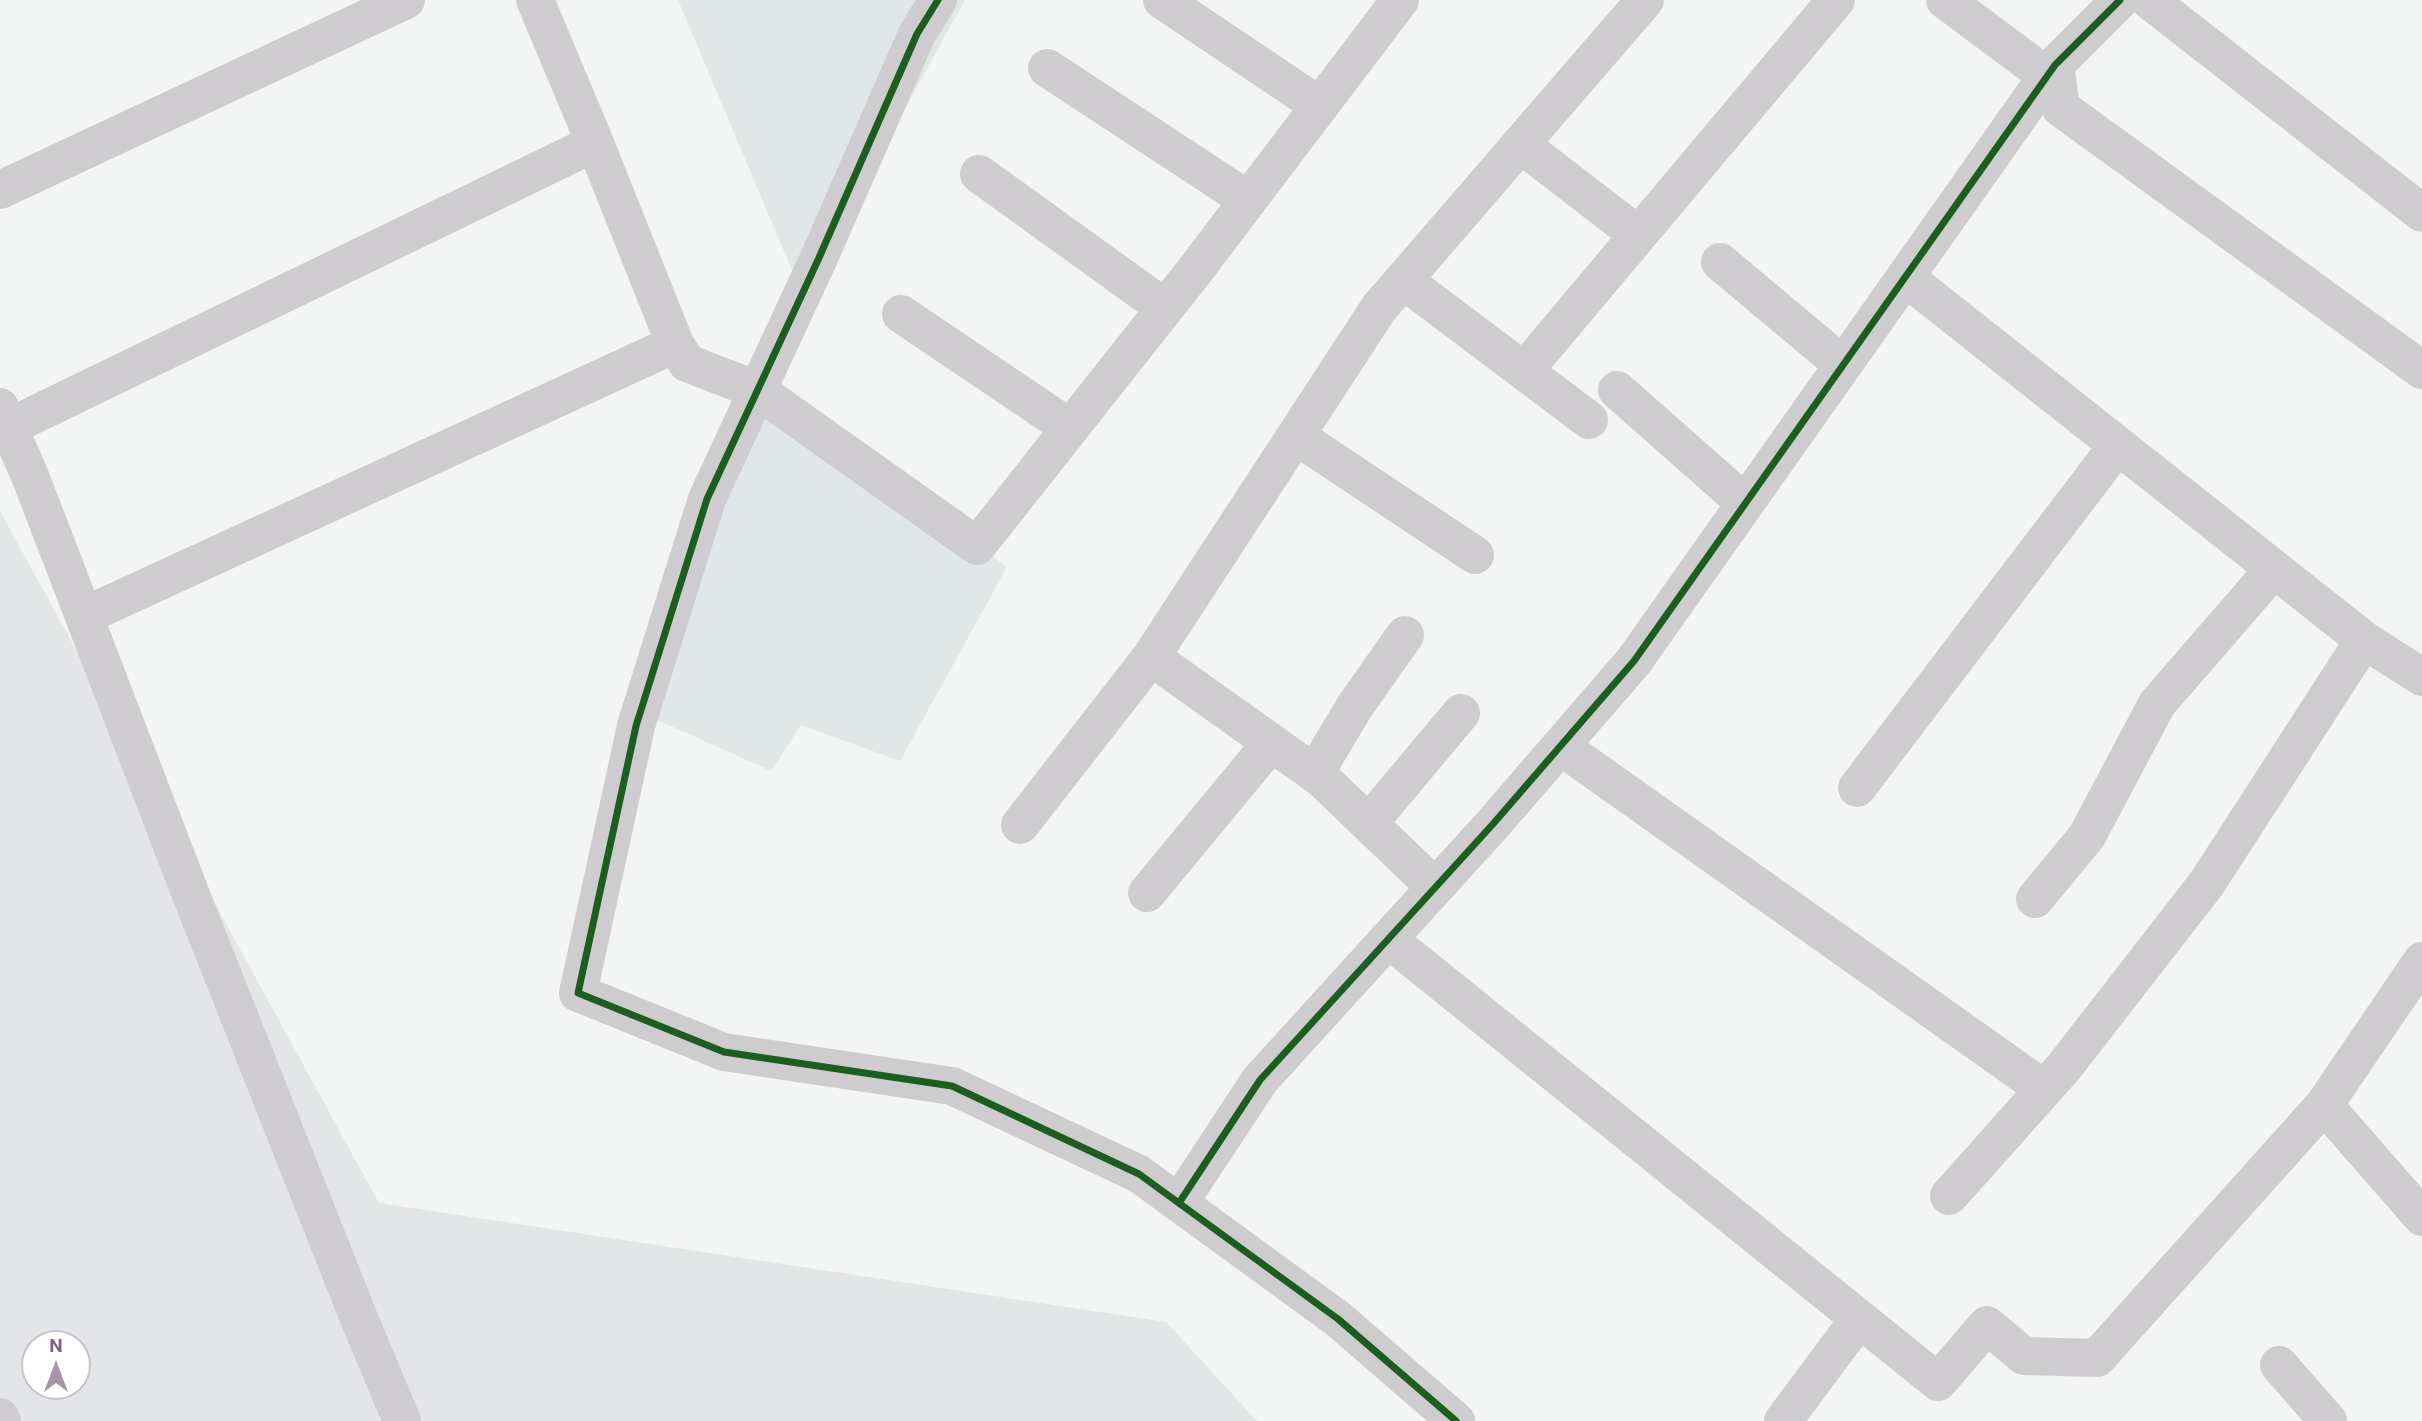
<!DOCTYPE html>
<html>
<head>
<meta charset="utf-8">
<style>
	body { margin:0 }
	#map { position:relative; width:2422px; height:1421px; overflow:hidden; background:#f3f5f4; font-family:Roboto,sans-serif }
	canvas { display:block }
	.north { position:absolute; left:21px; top:1330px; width:70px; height:70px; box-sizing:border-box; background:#fff; border:2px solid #cbc1ce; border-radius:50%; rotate:0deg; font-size:19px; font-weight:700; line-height:28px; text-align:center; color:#7c6385 }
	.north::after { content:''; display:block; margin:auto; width:24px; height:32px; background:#a696ac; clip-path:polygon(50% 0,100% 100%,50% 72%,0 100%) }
</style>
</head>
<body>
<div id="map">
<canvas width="2422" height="1421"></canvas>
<div class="north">N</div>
</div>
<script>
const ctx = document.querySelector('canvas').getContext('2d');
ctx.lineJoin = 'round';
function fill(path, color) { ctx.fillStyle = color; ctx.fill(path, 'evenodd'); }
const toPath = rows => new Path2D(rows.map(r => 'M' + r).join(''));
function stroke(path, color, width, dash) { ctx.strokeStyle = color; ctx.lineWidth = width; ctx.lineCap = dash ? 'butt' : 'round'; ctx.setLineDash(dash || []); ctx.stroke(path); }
const built = toPath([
	[0,511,379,1203,1166,1322,1257,1421,0,1421],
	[35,1344,77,1344,77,1386,35,1386]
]);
const green = toPath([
	[678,0,965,0,802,294],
	[757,390,1007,567,900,761,801,725,771,771,640,712]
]);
const minor = toPath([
	[535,0,595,143,675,344,687,363,757,390,977,546,1196,269,1400,0],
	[938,0,917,34,818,260,707,499,636,726,578,993,724,1052,952,1086,1139,1174,1338,1319,1456,1421],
	[1162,0,1320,106],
	[1945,0,2047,76],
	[2149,0,2422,213],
	[2055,65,2061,108,2422,370],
	[1047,68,1248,200],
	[1520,144,1637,234],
	[979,174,1165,308],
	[0,190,406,0],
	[1720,262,1843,365],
	[1905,277,2364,640,2422,677],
	[1403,280,1589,420],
	[901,314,1070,428],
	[1524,371,1836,0],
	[1617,390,1745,503],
	[0,407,30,476,193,900,356,1311,402,1421],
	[9,427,595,143],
	[1296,436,1475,555],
	[84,616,675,344],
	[1151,657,1321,778,1435,887],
	[1560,746,2044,1089],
	[1315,773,1355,706,1405,635],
	[1857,788,2118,445],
	[1369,823,1461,713],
	[1020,825,1151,657,1379,308,1645,0],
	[1147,893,1271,743],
	[2035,899,2087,836,2157,704,2274,569],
	[1388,939,1938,1382,1987,1325,2024,1356,2097,1358,2324,1105,2422,961],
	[2324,1105,2422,1217],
	[1949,1196,2064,1067,2207,883,2364,640],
	[1179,1203,1260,1080,1493,824,1634,661,2055,65,2120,0],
	[2279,1365,2328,1421],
	[0,1417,2,1421],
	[1783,1421,1859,1319]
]);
const cycleway = toPath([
	[938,0,917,34,818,260,707,499,636,726,578,993,724,1052,952,1086,1139,1174,1338,1319,1456,1421],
	[1179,1203,1260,1080,1493,824,1634,661,2055,65,2120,0]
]);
fill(built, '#e4e5e6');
fill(green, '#e0e7e6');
stroke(minor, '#cecccf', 38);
stroke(cycleway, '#1b5e20', 7);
</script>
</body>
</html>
